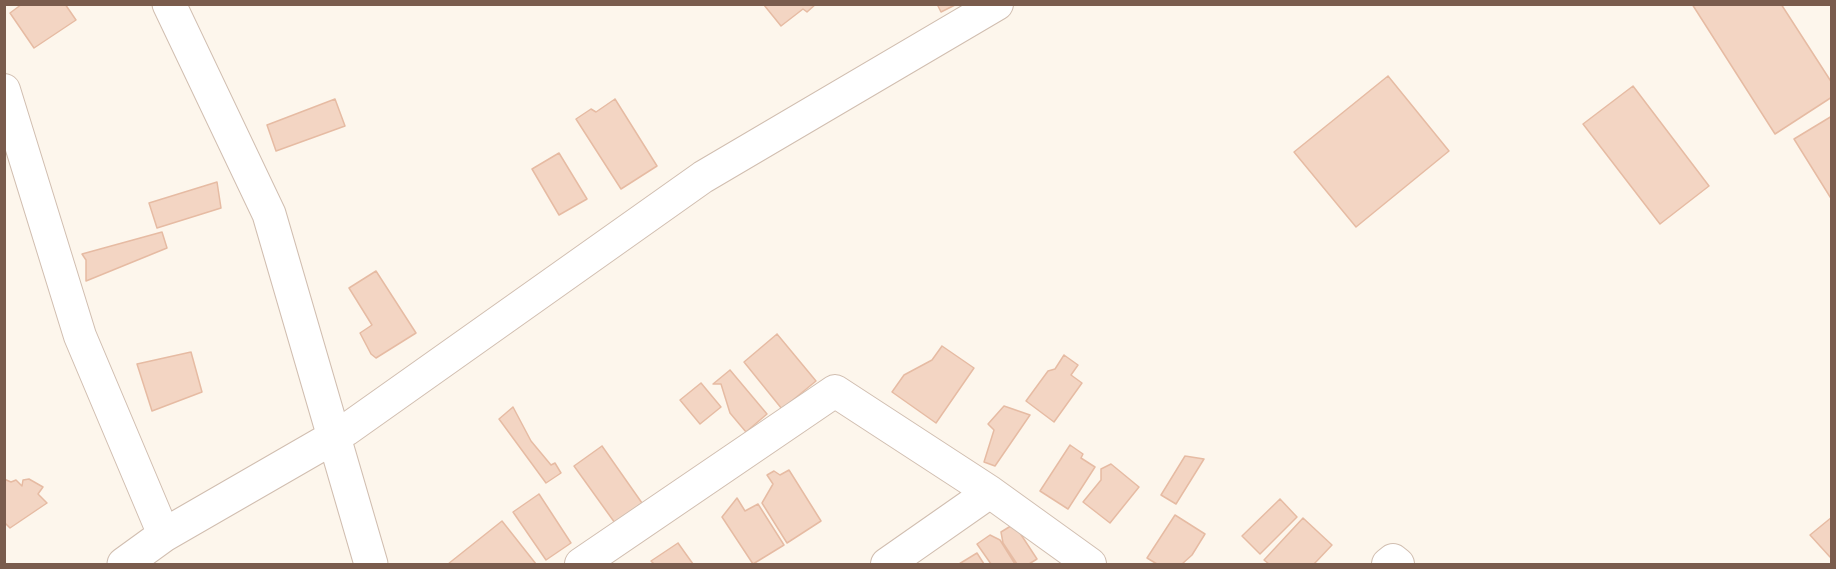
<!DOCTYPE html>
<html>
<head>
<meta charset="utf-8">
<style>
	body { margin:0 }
	#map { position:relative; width:1836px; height:569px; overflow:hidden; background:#fdf6ec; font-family:Barlow,sans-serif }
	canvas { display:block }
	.frame { position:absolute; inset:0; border:6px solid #7a5c4d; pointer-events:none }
</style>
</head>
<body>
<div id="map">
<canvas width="1836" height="569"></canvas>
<div class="frame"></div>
</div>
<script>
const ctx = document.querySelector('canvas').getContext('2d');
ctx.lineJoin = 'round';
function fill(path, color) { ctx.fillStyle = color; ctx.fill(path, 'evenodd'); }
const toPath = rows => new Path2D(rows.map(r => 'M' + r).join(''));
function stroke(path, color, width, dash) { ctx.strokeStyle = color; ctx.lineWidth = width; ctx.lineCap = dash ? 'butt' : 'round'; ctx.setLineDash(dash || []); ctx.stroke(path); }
const building = toPath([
	[22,4,65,4,76,20,34,48,10,13,22,4],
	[816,4,807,12,803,9,781,26,764,5,816,4],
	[937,4,957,4,941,12,937,4],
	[1692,4,1781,4,1832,83,1832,97,1775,134,1692,4],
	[1388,76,1449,151,1356,227,1294,152,1388,76],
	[1633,86,1709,186,1660,224,1583,124,1633,86],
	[335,99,345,126,276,151,267,125,335,99],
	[615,99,657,166,621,189,576,119,591,109,596,112,615,99],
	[1832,116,1832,200,1794,139,1832,116],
	[559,153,587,199,559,215,532,169,559,153],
	[217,182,221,208,157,228,149,203,217,182],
	[162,232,167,248,86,281,86,260,82,254,162,232],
	[376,271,416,333,376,358,371,354,360,333,372,325,349,288,376,271],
	[777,334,816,381,782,409,744,362,777,334],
	[942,346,974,368,936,423,892,392,904,375,932,360,942,346],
	[191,352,202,392,152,411,137,364,191,352],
	[1064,355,1078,365,1071,375,1082,383,1054,422,1026,401,1048,371,1055,369,1064,355],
	[730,370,767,414,746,432,730,413,721,384,713,384,730,370],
	[701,383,721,407,700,424,680,400,701,383],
	[1004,406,1030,415,995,466,984,462,994,430,988,424,1004,406],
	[513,407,531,441,551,465,555,463,561,473,546,483,499,419,513,407],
	[1070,445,1083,454,1081,458,1095,467,1068,509,1040,491,1070,445],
	[602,446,642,503,615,523,574,466,602,446],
	[1185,456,1204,459,1176,504,1161,495,1185,456],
	[1111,464,1139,487,1110,523,1083,502,1101,480,1101,469,1111,464],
	[789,470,821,521,787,543,762,503,773,484,767,475,774,471,780,475,789,470],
	[4,479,11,482,16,480,22,486,23,480,29,479,43,487,38,494,47,503,10,528,4,522,4,479],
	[539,494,571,543,546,560,513,512,539,494],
	[737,498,745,511,758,504,784,545,753,564,722,517,737,498],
	[1280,499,1297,517,1260,554,1242,536,1280,499],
	[1175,515,1205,534,1192,555,1182,564,1157,564,1147,558,1175,515],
	[1832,517,1832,556,1830,557,1810,535,1832,517],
	[1303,518,1332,545,1314,564,1269,564,1264,560,1303,518],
	[502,521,536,564,448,564,502,521],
	[1014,524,1037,559,1029,564,1017,564,1003,543,1001,532,1014,524],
	[990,535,1000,540,1015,564,991,564,977,544,990,535],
	[678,543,693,564,654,564,651,561,678,543],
	[977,553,984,564,959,564,977,553]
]);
const minor = toPath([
	[4,90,80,336,164,535],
	[346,430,703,177,997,4],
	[581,564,835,391,990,492],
	[887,564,990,492,1090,564],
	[1388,564,1393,560,1398,564]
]);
const tertiary = toPath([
	[169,4,269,214,371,564],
	[124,564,164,535,334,437]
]);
fill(building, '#f3d5c3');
stroke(building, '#e6bba3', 1.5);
stroke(minor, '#d1beb0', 34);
stroke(tertiary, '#d1beb0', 35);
stroke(minor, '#fff', 32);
stroke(tertiary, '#fff', 33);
</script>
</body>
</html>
